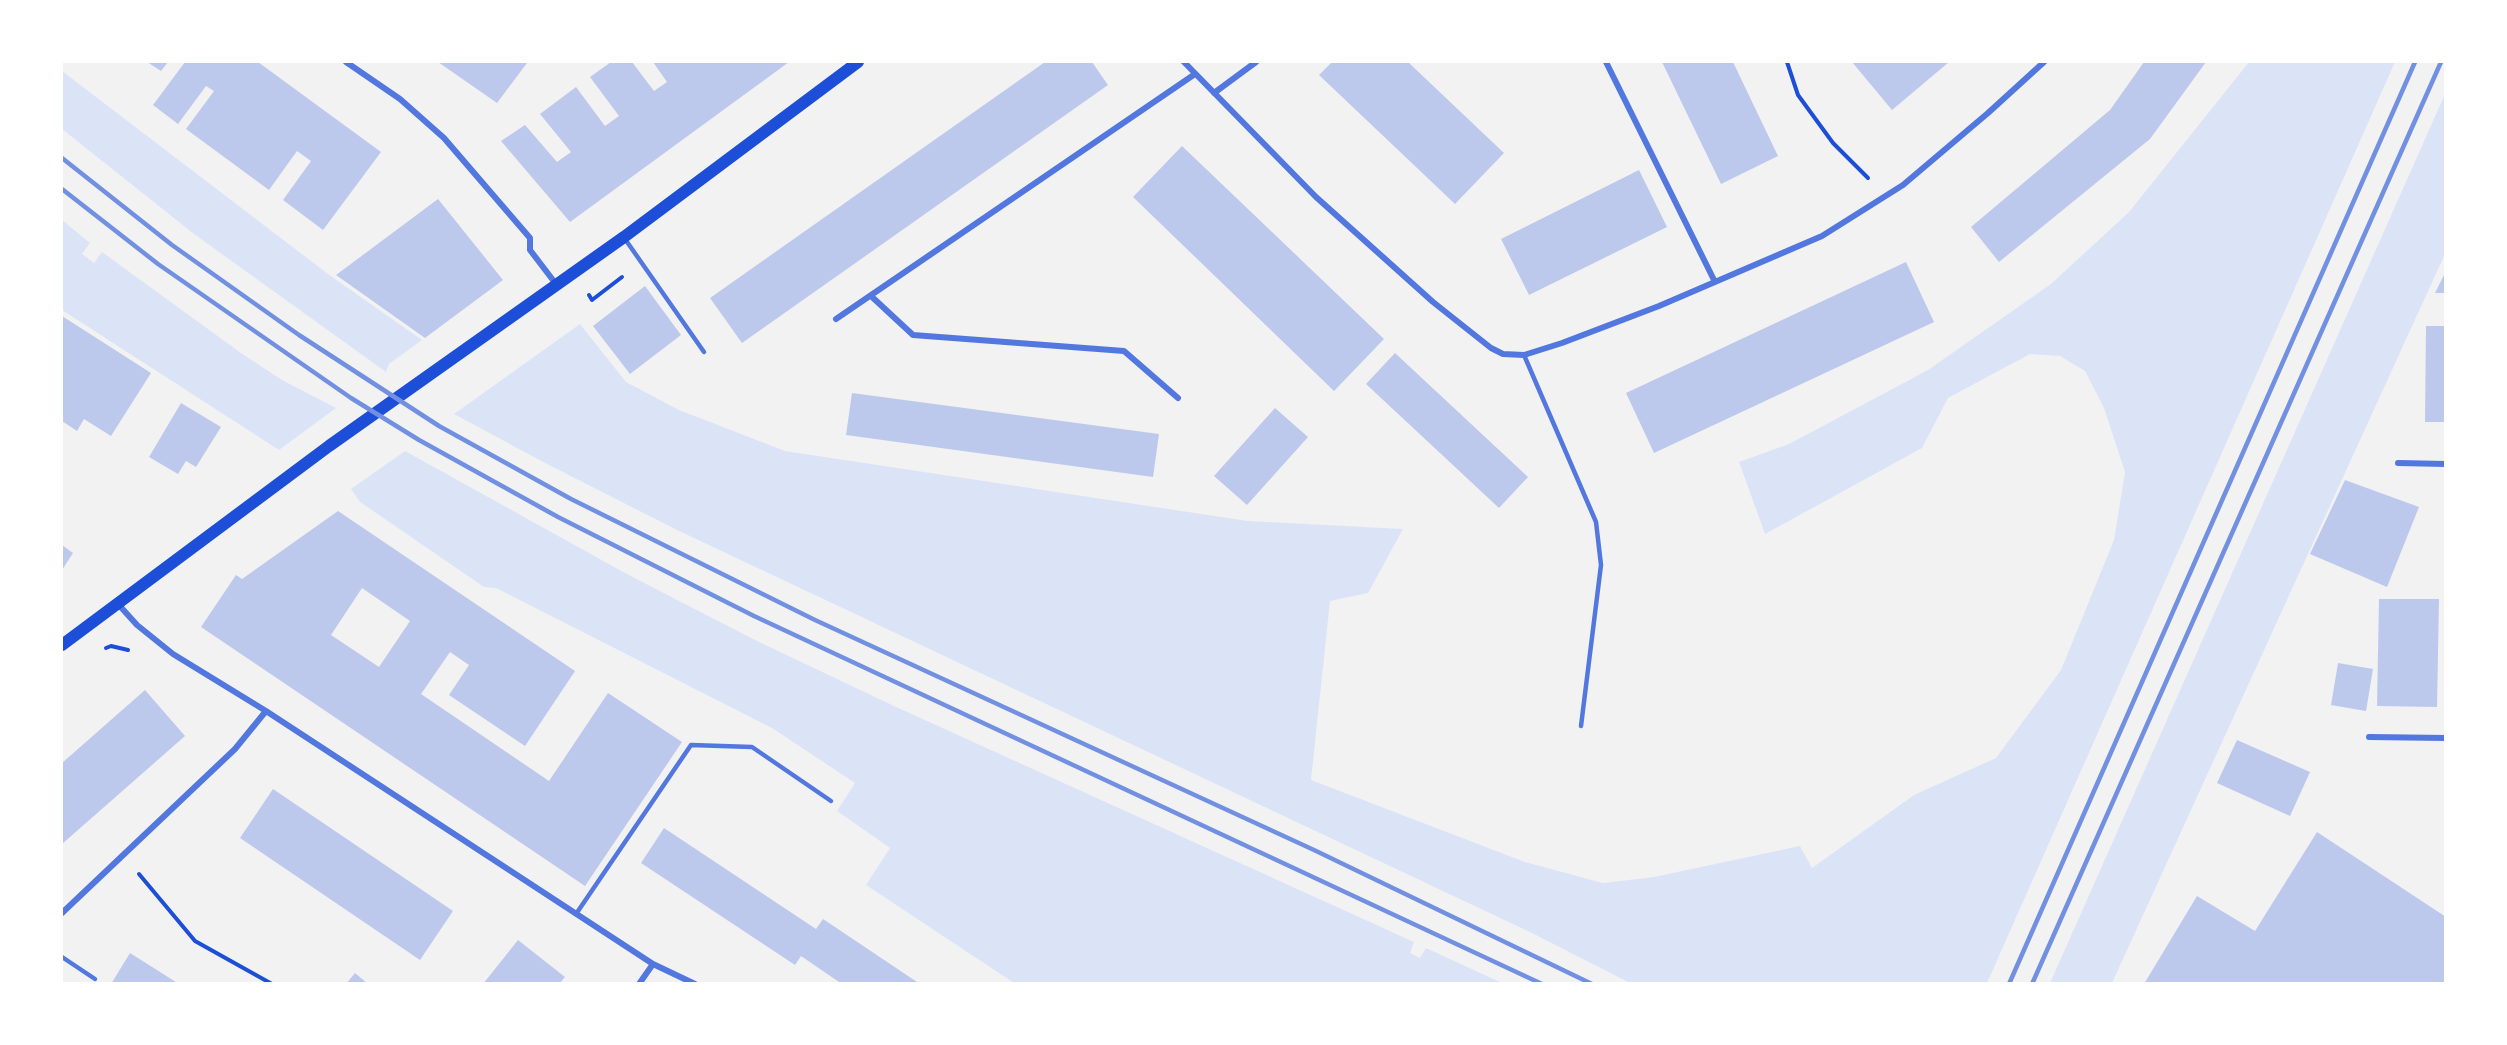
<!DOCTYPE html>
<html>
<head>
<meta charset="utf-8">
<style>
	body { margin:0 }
	#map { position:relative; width:2507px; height:1045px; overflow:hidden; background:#f2f2f2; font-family:Figtree,sans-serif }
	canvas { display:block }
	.frame { position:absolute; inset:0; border:63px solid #fff; pointer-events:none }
</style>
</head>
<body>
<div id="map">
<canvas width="2507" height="1045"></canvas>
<div class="frame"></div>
</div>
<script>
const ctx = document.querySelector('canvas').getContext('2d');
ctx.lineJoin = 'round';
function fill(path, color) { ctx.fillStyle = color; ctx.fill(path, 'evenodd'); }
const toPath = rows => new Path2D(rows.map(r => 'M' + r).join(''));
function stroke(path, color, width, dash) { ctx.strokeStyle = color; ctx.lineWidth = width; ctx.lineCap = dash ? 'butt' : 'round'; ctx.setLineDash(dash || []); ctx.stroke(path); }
const green = toPath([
	[2249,62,2395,62,1987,983,1630,983,1532,933,677,530,547,464,454,414,580,324,626,382,679,410,785,451,1248,521,1403,529,1368,593,1330,601,1311,780,1525,862,1603,883,1654,877,1800,846,1812,868,1914,795,1996,758,2061,670,2114,540,2125,472,2104,408,2085,371,2060,356,2030,354,1948,398,1922,448,1765,534,1739,462,1789,444,1928,370,2051,284,2129,212],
	[62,71,328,274,422,340,389,364,386,372,194,234,62,129],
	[2445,94,2445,254,2112,983,2050,983],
	[62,220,90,243,82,254,94,263,102,252,241,353,282,380,336,408,279,450,62,310],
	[405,451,625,573,753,639,894,706,1414,942,1410,953,1420,958,1426,948,1502,983,1014,983,866,885,890,848,837,811,855,783,772,728,496,588,484,587,360,502,351,489]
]);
const building = toPath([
	[147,62,168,62,161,71],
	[185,62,258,62,381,152,323,230,283,200,311,161,297,151,269,190,186,129,214,91,206,86,178,124,153,105],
	[438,62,525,62,527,63,497,103],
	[611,62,632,62,654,91,667,82,653,62,789,62,570,222,501,141,525,125,557,162,571,152,540,114,576,87,605,126,619,116,590,77],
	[1045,62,1092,62,1108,85,742,343,710,298],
	[1332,62,1408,62,1504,153,1455,204,1319,75],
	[1662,62,1733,62,1778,156,1721,184],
	[1852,62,1949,62,1892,110],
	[2144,62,2206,62,2150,139,1999,262,1971,227,2110,110],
	[1182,146,1384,339,1334,391,1133,197],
	[1639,170,1667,227,1529,295,1501,239],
	[438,199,503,280,425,338,336,275],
	[1906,262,1934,322,1654,453,1626,393],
	[2446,271,2446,293,2435,293],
	[645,286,681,335,630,374,593,326],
	[62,316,151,373,111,436,84,419,77,431,62,421],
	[2426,326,2446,326,2446,422,2425,422],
	[1395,353,1528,477,1499,508,1366,384],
	[852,393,1159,434,1153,477,846,435],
	[181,403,221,427,196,467,186,461,178,474,149,457],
	[1275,408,1308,437,1247,505,1214,476],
	[2345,480,2419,507,2387,587,2310,554],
	[338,511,575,671,525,746,449,695,469,665,450,652,421,694,549,781,608,693,682,742,585,886,201,627,236,575,242,579],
	[362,588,410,621,379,667,331,635],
	[62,545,73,553,62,570],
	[2379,599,2439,599,2437,707,2377,706],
	[2338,663,2373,669,2366,711,2331,705],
	[145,690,185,736,62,844,62,763],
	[2237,740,2310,772,2290,816,2217,783],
	[273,789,453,911,420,960,240,838],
	[664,828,816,929,823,919,920,984,842,984,801,956,795,965,641,863],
	[2317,832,2446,917,2446,984,2144,984,2197,896,2255,931],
	[518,940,565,977,559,984,483,984],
	[130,953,179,984,111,984],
	[355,973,368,984,346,984]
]);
const path = toPath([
	[1787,62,1798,95,1833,143,1868,178],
	[589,295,592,300,622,277],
	[106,648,111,646,128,650],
	[139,874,195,941,272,984]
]);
const service = toPath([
	[625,239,704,352],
	[1524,355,1596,522,1601,565,1581,726],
	[576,914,691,745,752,747,831,801],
	[62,957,95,979]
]);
const minor = toPath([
	[346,62,400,99,444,138,530,238,530,250,556,284],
	[1184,62,1316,197,1433,302,1491,348,1503,354,1524,355,1562,343,1659,306,1822,236,1903,185,1988,113,2044,62],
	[1606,62,1715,282],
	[1214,93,1256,62],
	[871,296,913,335,1124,351,1178,398],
	[836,319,1195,74],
	[2398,463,2446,464],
	[118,604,137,625,173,654,266,711,653,964,695,984],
	[2369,737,2446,738],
	[62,913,235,749,266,711],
	[639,984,653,964]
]);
const secondary = toPath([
	[62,645,329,446,624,237,858,62]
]);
const rail = toPath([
	[62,158,172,245,299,335,439,426,571,499,815,620,1314,850,1592,984],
	[62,189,158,264,351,398,419,440,558,517,754,616,1542,984],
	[2009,984,2415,62],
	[2032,984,2441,62]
]);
fill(green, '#dbe4f7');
fill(building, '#bdc9ec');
stroke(path, '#1d4ed8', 4);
stroke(service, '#5277de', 4.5);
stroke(minor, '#5277de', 6);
stroke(secondary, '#1d4ed8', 12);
stroke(rail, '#7290e2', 4.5);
</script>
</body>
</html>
